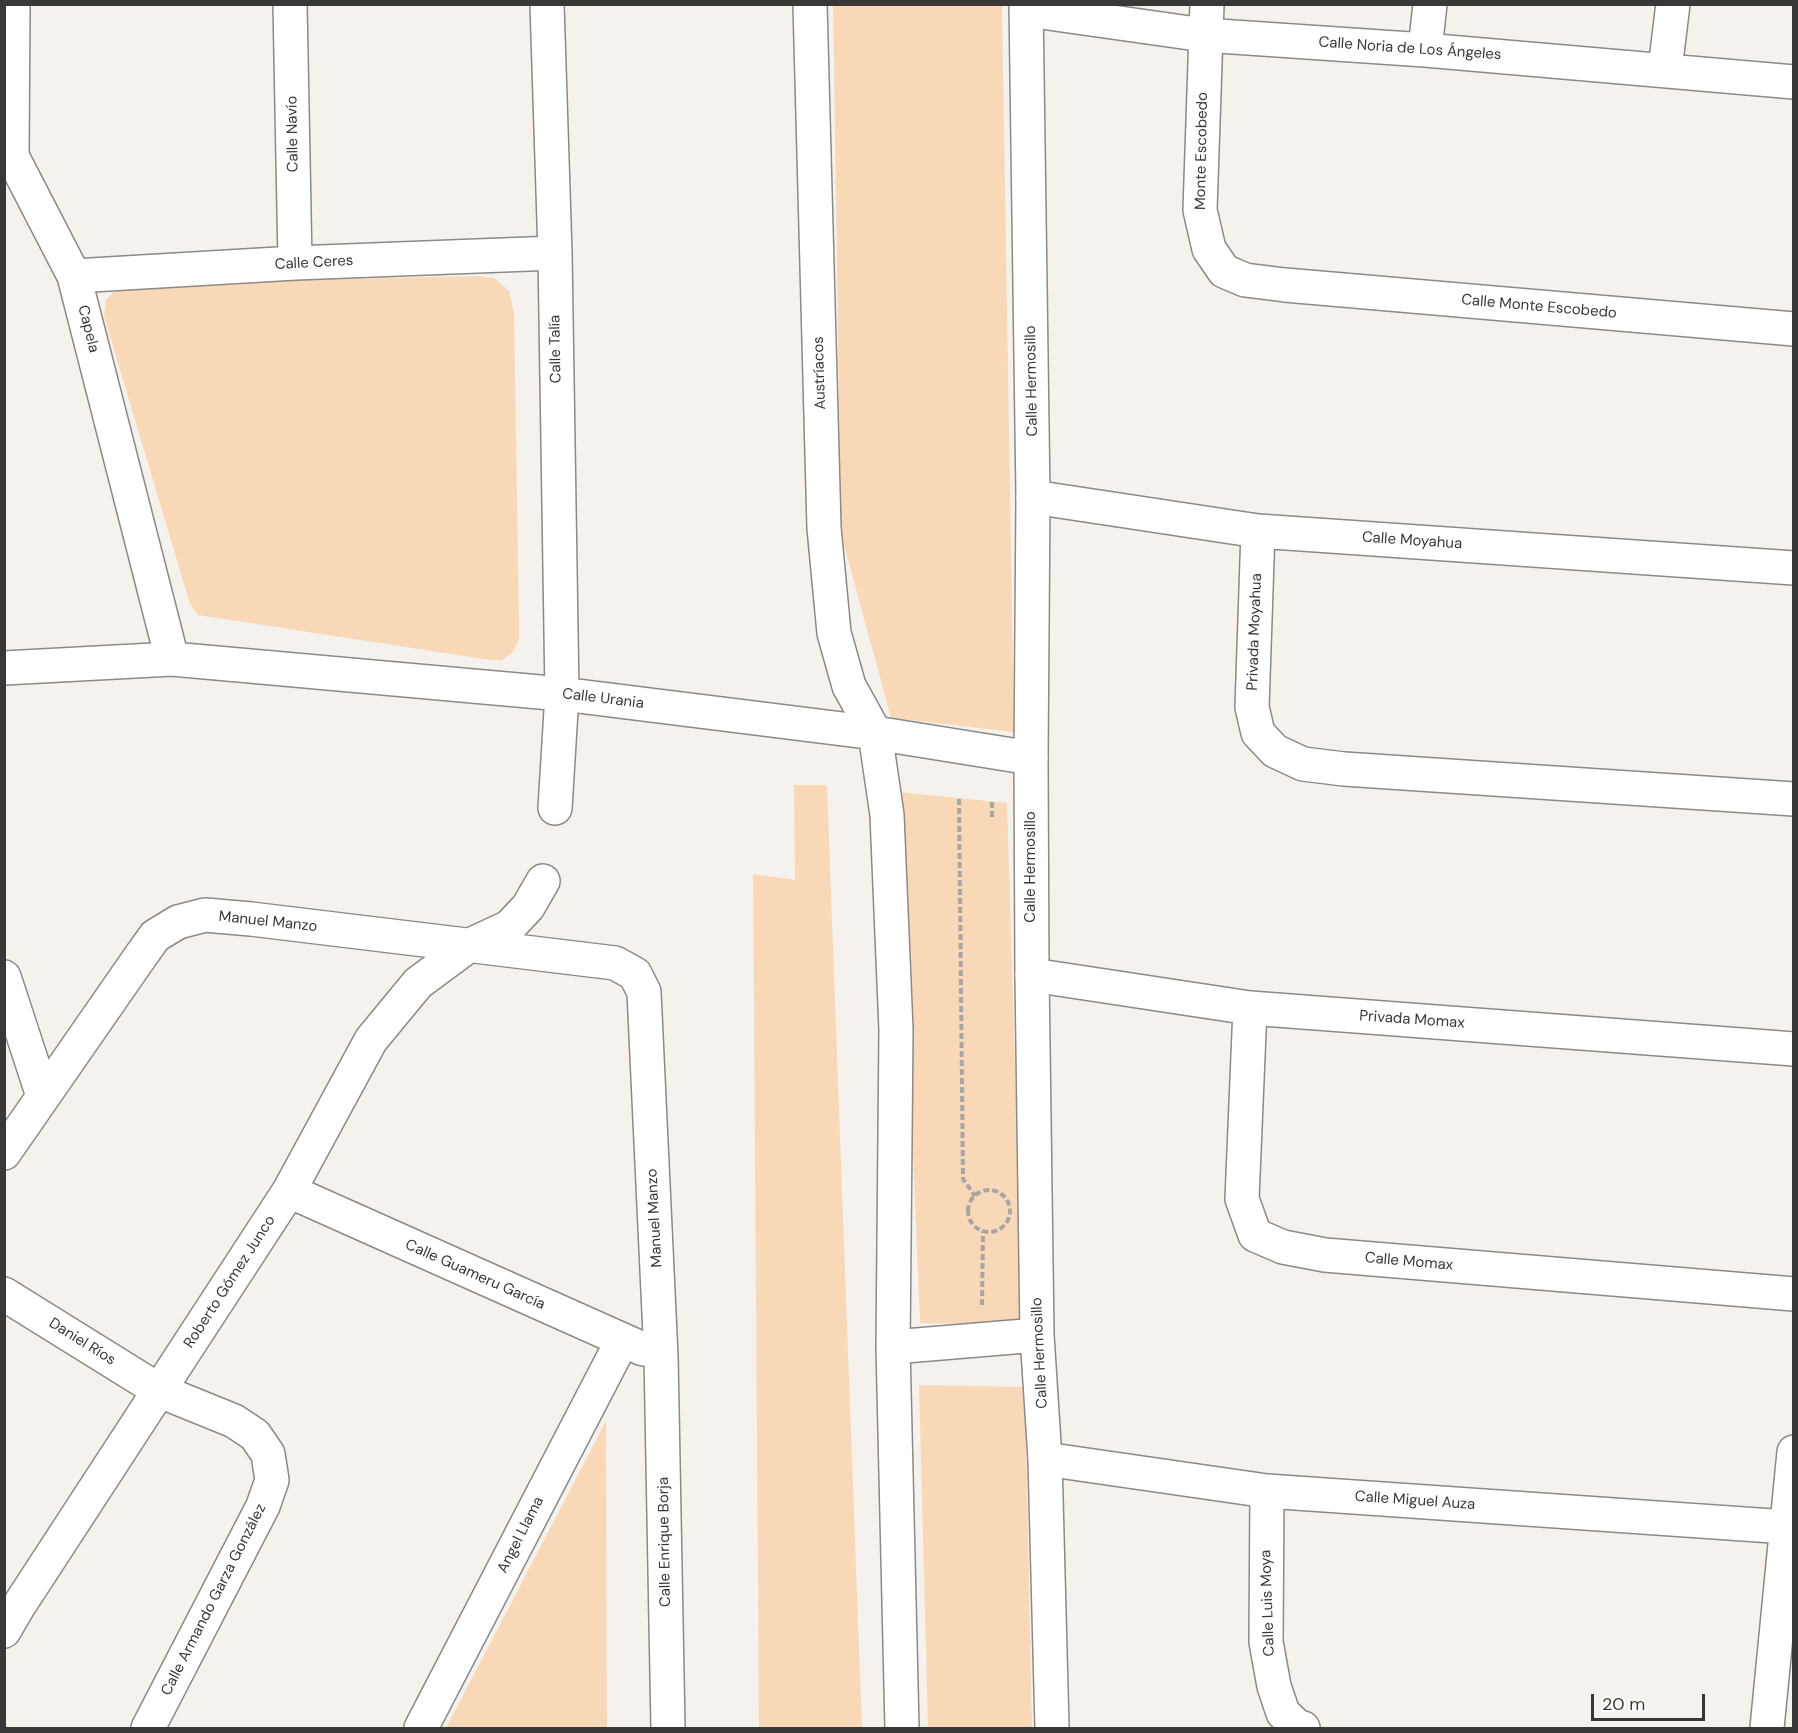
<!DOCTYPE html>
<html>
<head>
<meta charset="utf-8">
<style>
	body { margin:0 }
	#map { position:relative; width:1798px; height:1733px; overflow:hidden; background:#f5f2ee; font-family:"DM Sans",sans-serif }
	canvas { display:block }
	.frame { position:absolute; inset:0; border:6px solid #393837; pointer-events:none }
	.scale { position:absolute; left:1591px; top:1694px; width:114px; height:27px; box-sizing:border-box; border:3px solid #393837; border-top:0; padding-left:8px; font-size:18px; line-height:21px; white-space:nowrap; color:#393837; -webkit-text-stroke:4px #fff; paint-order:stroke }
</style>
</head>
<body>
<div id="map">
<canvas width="1798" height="1733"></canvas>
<div class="frame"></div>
<div class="scale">20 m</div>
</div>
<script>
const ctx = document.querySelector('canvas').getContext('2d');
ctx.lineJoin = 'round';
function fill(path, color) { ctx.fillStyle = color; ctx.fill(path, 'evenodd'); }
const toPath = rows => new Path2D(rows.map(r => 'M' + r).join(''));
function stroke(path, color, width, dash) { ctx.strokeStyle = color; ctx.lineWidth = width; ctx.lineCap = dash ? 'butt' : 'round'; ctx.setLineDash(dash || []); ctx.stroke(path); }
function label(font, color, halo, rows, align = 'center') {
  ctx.font = font + ' "DM Sans",sans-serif'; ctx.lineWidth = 5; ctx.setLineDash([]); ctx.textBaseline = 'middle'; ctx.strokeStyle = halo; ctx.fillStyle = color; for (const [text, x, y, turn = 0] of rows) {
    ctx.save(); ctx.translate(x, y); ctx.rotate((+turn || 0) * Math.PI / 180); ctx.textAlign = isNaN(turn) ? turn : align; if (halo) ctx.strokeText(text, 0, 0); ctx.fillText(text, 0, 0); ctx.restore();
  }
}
const green = toPath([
	[833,5,1002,5,1014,732,891,718,841,534],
	[477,276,494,278,509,291,514,313,519,623,519,639,512,653,502,660,490,660,198,615,190,604,104,316,106,300,118,287,134,284],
	[794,785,827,785,862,1728,759,1728,753,874,795,880],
	[898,792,1007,803,1023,1325,920,1323],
	[919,1385,1025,1387,1032,1728,928,1728],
	[606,1421,607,1728,446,1728]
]);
const path = toPath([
	[959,799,963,1179,975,1196],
	[992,802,992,817],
	'968 1211a21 21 0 1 1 42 0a21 21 0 1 1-42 0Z',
	[982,1305,983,1231]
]);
const minor = toPath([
	[13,4,12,156,74,276,172,659],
	[290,4,295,263],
	[547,4,555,253,562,694,555,808],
	[1207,4,1200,210,1209,249,1224,271,1245,280,1285,285,1794,329],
	[1027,10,1204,35,1425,50,1794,82],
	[1425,50,1430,4],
	[1665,69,1673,4],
	[74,276,295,263,555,253],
	[1033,497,1258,531,1794,568],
	[1258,531,1252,707,1258,733,1275,751,1303,764,1344,769,1794,799],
	[4,668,172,659,562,694,875,733,1031,758],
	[1032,975,1250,1008,1794,1049],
	[4,977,43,1096],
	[1250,1008,1242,1199,1255,1235,1283,1247,1325,1255,1794,1294],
	[4,1153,140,957,155,936,178,922,205,915,251,919,615,963,635,974,644,992,661,1356,668,1728],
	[289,1191,643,1349],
	[4,1294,160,1391,234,1421,255,1435,268,1454,272,1480,263,1506,148,1728],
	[1045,1459,1267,1491,1787,1527],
	[1267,1491,1266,1642,1274,1686,1283,1713,1298,1727,1303,1728],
	[4,1631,18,1607,289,1191,371,1040,418,983,468,946,509,927,528,907,543,881],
	[421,1728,622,1341],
	[1767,1728,1794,1452]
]);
const tertiary = toPath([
	[810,4,824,528,834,633,849,686,875,733,887,815,896,1030,893,1347,902,1728],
	[1026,4,1033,497,1031,758,1032,975,1037,1335,1045,1459,1052,1728],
	[893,1347,1037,1335]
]);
const streetNames = [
	["Calle Noria de Los Ángeles",1410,49,4],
	["Calle Navío",293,134,-91],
	["Monte Escobedo",1202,151,-89],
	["Calle Ceres",314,263,-3],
	["Calle Monte Escobedo",1539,307,5],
	["Capela",88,329,76],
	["Calle Talía",556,349,-91],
	["Austríacos",820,373,-92],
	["Calle Hermosillo",1032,381,-91],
	["Calle Moyahua",1412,541,4],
	["Privada Moyahua",1255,632,-88],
	["Calle Urania",603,699,7],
	["Calle Hermosillo",1031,867,-90],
	["Manuel Manzo",268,922,6],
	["Privada Momax",1412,1020,4],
	["Manuel Manzo",655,1218,-93],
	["Calle Momax",1409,1262,5],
	["Calle Guameru García",475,1275,24],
	["Roberto Gómez Junco",230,1282,-57],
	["Daniel Ríos",82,1342,32],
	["Calle Hermosillo",1040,1353,-93],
	["Calle Miguel Auza",1415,1501,4],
	["Angel Llama",521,1535,-63],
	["Calle Enrique Borja",665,1542,-91],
	["Calle Armando Garza González",214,1600,-63],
	["Calle Luis Moya",1268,1603,-92]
];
fill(green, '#f9d8b7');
stroke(minor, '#8c8986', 36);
stroke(tertiary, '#8c8986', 36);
stroke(path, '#a8a5a3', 4, [6, 3]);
stroke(minor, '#fff', 33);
stroke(tertiary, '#fff', 33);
label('15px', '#393837', '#fff', streetNames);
</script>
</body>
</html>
